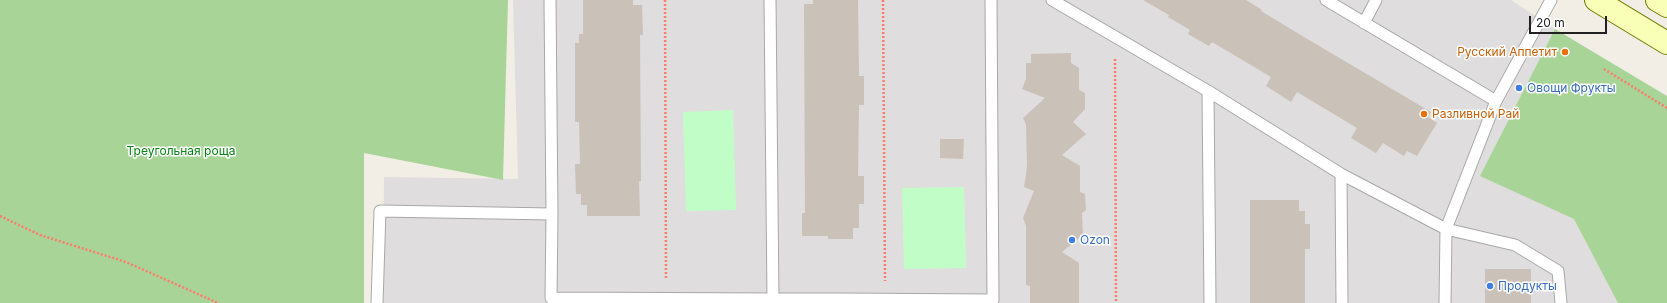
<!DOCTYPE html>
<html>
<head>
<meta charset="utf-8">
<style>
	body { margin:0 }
	#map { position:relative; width:1667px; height:303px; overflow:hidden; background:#f2eee6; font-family:Inter,sans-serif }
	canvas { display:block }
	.scale { position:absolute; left:1529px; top:16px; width:78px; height:18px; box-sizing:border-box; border:2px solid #212121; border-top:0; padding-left:5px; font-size:12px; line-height:14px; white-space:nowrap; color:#212121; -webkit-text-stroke:3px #fff; paint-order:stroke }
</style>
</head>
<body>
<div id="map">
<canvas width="1667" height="303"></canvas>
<div class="scale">20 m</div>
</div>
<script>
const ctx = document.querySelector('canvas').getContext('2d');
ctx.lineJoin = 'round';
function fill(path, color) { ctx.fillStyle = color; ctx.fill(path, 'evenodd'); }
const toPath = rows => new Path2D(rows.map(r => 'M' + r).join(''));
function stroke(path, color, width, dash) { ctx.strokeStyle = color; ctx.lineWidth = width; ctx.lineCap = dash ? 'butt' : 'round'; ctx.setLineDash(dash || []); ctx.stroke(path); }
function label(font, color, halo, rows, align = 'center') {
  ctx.font = font + ' Inter,sans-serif'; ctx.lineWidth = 3; ctx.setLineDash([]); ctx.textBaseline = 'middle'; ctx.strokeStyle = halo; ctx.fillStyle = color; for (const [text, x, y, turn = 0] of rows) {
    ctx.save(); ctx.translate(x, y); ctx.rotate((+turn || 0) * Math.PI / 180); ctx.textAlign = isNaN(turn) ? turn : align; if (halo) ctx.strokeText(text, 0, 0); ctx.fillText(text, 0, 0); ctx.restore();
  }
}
const residential = toPath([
	[513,0,1511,0,1590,52,1619,303,383,303,384,177,518,179]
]);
const forest = toPath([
	[0,0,508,0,503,180,364,153,364,303,0,303],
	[1555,29,1667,96,1667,303,1618,303,1574,219,1480,176]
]);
const park = toPath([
	[733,110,736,210,686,211,683,112],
	[964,187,966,268,904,269,902,188]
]);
const building = toPath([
	[583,0,633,0,633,5,642,5,643,35,640,35,641,181,639,181,640,216,587,216,587,205,581,205,581,194,576,194,575,164,580,164,579,122,575,122,575,43,579,43,579,34,583,34],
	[813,0,858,0,859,76,864,76,864,105,859,105,858,176,864,176,864,204,859,204,859,228,853,228,853,239,828,239,828,236,802,236,802,213,805,213,804,4,813,4],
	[1143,0,1246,0,1262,10,1261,11,1304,37,1431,112,1428,117,1437,123,1417,156,1407,151,1404,156,1383,143,1376,153,1351,138,1357,128,1297,92,1291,102,1266,86,1271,77,1212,42,1209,46,1188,34,1190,30,1168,17,1169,15],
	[1071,53,1071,63,1079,68,1079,90,1085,93,1085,109,1073,122,1086,134,1062,155,1080,166,1080,192,1085,194,1086,210,1082,213,1083,235,1062,252,1079,263,1079,303,1030,303,1030,286,1026,285,1026,226,1023,218,1034,191,1024,187,1026,175,1027,164,1026,124,1023,118,1045,98,1022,89,1026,79,1026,63,1031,63,1031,54],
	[940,139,964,139,963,159,940,158],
	[1250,200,1299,200,1299,211,1305,211,1305,224,1310,224,1310,249,1305,249,1305,303,1250,303],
	[1485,269,1531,269,1531,303,1485,303]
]);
const path = toPath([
	[665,0,666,279],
	[883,0,885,281],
	[1115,59,1116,303],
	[1604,69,1667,108],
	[0,216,40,235,126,262,218,303]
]);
const service = toPath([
	[550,0,552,214,551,298,773,299],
	[770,0,773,299,836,299,836,303],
	[1052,0,1208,91,1341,174,1446,229,1515,245,1558,271,1561,303],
	[1326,0,1496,101],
	[1364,23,1376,0],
	[1208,91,1210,303],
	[1341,174,1342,303],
	[836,299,993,300,991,0],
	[377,303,380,211,552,214],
	[1445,303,1446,229,1496,101,1551,0]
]);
const secondary = toPath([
	[1596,0,1667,43],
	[1657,0,1667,6]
]);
const markers = [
	[1565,52,4,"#e8710a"],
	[1519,88,4,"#3f7fe0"],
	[1424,114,4,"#e8710a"],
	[1072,240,4,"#3f7fe0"],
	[1490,286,4,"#3f7fe0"]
];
const foodNames = [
	["Русский Аппетит",1557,52],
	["Разливной Рай",1432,114,"left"]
];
const shopNames = [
	["Овощи Фрукты",1527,88],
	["Ozon",1080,240],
	["Продукты",1498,286]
];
const parkNames = [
	["Треугольная роща",181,151]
];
fill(residential, '#dfdddd');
fill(forest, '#a9d498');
fill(park, '#c1fec7');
fill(building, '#cac1b9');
stroke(service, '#a8a8a8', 13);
stroke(secondary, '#6f7f00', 24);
stroke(path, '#ff7c6a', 2.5, [2, 2]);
stroke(service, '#fff', 11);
stroke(secondary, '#faffb8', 22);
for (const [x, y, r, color] of markers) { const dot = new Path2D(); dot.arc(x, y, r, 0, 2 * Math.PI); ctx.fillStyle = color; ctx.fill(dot); stroke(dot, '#fff', 1.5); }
label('12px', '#c56008', '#fff', foodNames, 'right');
label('12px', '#366cbe', '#fff', shopNames, 'left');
label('12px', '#048510', '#fff', parkNames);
</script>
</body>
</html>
